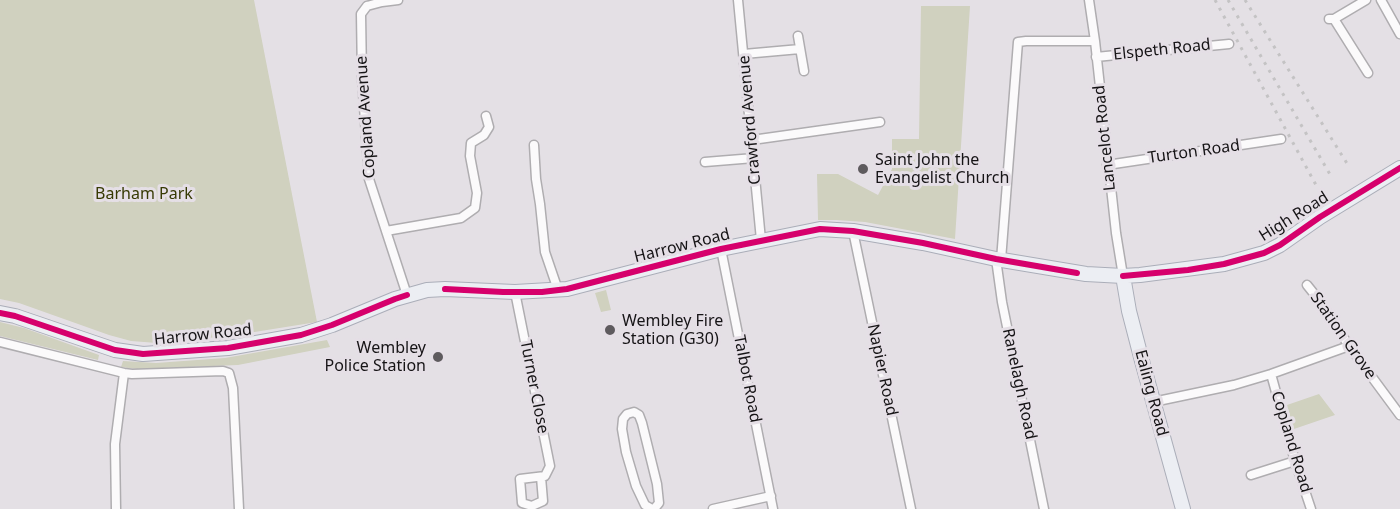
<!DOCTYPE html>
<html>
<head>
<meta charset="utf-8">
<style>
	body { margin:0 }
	canvas { display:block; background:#e4e0e5 }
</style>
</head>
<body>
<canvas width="1400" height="509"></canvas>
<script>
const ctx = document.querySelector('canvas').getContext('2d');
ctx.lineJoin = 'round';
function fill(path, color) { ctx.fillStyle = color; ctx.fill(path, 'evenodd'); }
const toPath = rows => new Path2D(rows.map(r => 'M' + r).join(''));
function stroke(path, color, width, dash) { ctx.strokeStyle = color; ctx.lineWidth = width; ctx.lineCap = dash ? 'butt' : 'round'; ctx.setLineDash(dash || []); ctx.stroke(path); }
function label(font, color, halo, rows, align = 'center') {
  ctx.font = font + ' "Noto Sans",sans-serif'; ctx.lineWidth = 6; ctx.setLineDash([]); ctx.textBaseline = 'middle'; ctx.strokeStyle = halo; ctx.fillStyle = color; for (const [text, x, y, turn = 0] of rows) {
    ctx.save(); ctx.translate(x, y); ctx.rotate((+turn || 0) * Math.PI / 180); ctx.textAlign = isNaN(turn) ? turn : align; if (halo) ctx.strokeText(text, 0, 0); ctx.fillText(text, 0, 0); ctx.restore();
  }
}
const green = toPath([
	[0,0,254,0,317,322,242,334,183,341,157,343,131,341,109,335,19,303,0,299],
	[921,6,970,6,955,239,865,222,836,220,818,220,817,174,838,174,878,195,892,169,892,139,919,139],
	[606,290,611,310,601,312,595,293],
	[0,322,24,328,99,355,98,360,0,336],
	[327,340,330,347,238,365,137,369,121,367,123,361,156,363,225,358],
	[1319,394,1335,415,1294,429,1287,405]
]);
const street = toPath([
	[738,0,761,240],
	[1089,0,1095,41,1116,233,1123,276],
	[1381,0,1400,34],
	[367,6,361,14,362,78,369,179,407,295],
	[367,6,382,2,398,0],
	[1329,19,1334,19,1366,0],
	[1334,19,1368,73],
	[798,36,804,71],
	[744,54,800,49],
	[1096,57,1229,44],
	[752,140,880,122],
	[534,145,536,179,540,204,545,252,558,290],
	[705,162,754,158],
	[1107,165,1281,139],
	[386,231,461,218,475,208,477,193,470,156,471,143,484,135,489,127,486,116],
	[853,231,911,509],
	[721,249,773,509],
	[996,259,1002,302,1044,509],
	[1001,260,1018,42,1026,41,1095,41],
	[1307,285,1319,300,1349,346,1400,415],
	[515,292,550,466,545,476,520,479,522,503,532,506,543,501,541,477],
	[0,342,124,373,132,374,223,371,229,373,233,388,239,509],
	[1271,374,1295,461,1311,509],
	[1153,402,1234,385,1271,374,1349,346],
	[1251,475,1295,461],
	[116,509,115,444,124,373],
	[652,509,645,505,636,486,626,452,622,429,623,419,627,414,634,412,639,415,642,423,657,484,659,503,654,509],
	[713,509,771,496]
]);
const primary = toPath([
	[1123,276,1129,311,1142,361,1183,509],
	[0,313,15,316,115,350,143,354,228,348,301,335,332,325,395,299,427,290,445,289,515,292,567,289,721,249,820,229,853,231,923,243,996,259,1086,274,1123,276,1140,275,1224,264,1264,253,1280,245,1320,217,1400,168]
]);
const rail = toPath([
	[1215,0,1316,185],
	[1228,0,1331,176],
	[1245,0,1348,165]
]);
const cycleway = toPath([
	[1123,276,1188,270,1224,264,1264,253,1280,245,1320,217,1400,168],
	[445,289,503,292,542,292,567,289,721,249,820,229,853,231,923,243,996,259,1077,273],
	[0,313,15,316,115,350,143,354,228,348,301,335,332,325,395,299,407,295]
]);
const markers = [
	[863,169,6,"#5e5b5e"],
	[610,330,6,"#5e5b5e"],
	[438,357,6,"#5e5b5e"]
];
const streetNames = [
	["Elspeth Road",1162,50,-6],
	["Copland Avenue",366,117,-94],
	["Crawford Avenue",750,120,-95],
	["Lancelot Road",1105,138,-96],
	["Turton Road",1194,152,-8],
	["High Road",1294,217,-32],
	["Harrow Road",682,246,-14],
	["Harrow Road",203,335,-6],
	["Station Grove",1343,336,55],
	["Napier Road",882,370,78],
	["Talbot Road",747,379,79],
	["Ranelagh Road",1019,384,78],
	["Turner Close",534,387,79],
	["Ealing Road",1151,393,75],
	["Copland Road",1291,442,73]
];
const poiNames = [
	["Saint John the",875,160],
	["Evangelist Church",875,178],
	["Wembley Fire",622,321],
	["Station (G30)",622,339],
	["Wembley",426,348,"right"],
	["Police Station",426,366,"right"]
];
const parkNames = [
	["Barham Park",144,194]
];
fill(green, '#d0d1bf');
stroke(street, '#afadb0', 11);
stroke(primary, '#abaeb9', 16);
stroke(street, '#fbfafb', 8);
stroke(primary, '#eceef3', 14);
stroke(rail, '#c4c3c4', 3, [3, 6]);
stroke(cycleway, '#d6006c', 6);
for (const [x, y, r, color] of markers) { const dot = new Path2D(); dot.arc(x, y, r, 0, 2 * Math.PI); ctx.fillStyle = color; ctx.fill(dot); stroke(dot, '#e5dfe6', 2); }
label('16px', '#161416', '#e5dfe6', streetNames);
label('16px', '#161416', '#e5dfe6', poiNames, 'left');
label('16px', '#373a04', '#e5dfe6', parkNames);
</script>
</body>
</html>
